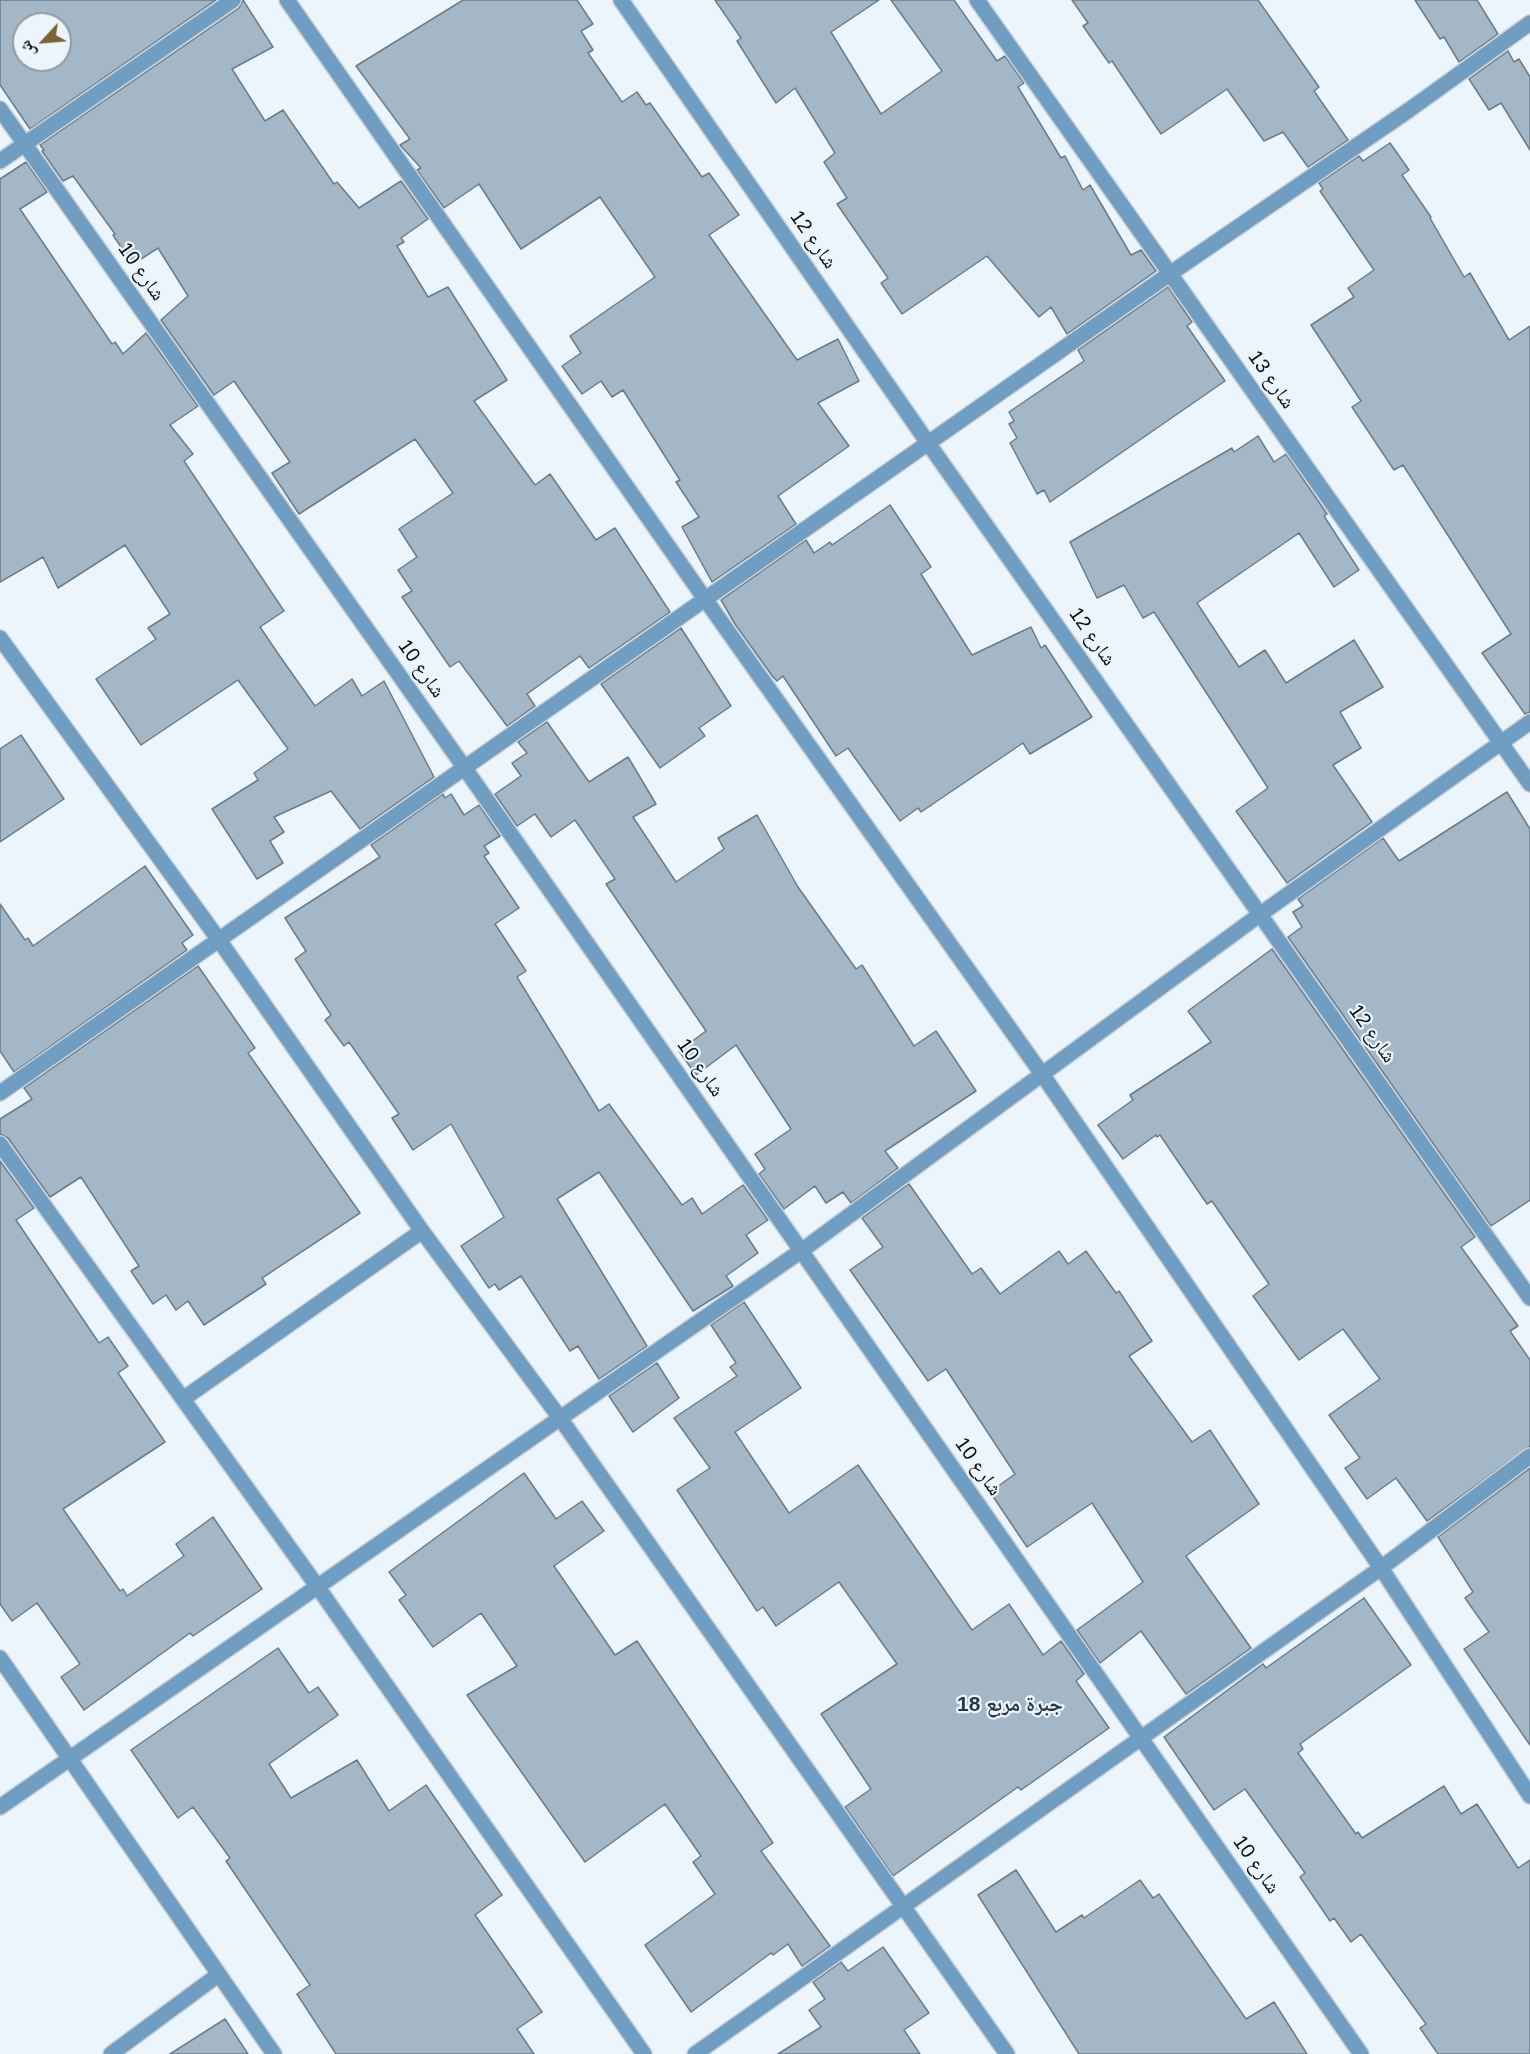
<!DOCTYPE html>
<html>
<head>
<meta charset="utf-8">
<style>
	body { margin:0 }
	#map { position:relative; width:1530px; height:2054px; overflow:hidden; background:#edf5fc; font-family:Helvetica,"Noto Naskh Arabic",sans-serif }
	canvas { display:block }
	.north { position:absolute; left:12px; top:12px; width:60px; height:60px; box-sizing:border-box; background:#edf5fc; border:2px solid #9299a0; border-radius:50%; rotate:244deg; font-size:16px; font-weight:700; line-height:24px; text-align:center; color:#091015 }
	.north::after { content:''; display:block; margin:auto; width:21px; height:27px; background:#7d6234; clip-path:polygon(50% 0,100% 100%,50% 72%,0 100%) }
</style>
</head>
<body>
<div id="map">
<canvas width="1530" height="2054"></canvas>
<div class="north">ش</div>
</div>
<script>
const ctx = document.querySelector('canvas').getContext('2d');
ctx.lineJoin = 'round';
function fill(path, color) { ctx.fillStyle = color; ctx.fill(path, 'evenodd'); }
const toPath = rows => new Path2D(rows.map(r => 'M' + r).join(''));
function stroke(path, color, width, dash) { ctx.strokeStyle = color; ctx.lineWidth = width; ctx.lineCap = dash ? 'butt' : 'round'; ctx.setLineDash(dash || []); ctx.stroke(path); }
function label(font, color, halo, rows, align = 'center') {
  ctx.font = font + ' Helvetica,"Noto Naskh Arabic",sans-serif'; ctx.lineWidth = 4.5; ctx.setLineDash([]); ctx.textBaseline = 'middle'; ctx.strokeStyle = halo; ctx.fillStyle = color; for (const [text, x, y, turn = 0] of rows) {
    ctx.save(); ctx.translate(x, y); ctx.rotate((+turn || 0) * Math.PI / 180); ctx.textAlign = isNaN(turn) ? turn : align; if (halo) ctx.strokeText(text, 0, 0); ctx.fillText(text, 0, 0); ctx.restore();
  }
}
const building = toPath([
	[0,0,216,0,30,129,0,85,0,0],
	[24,24,60,24,60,60,24,60,24,24],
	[243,0,273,47,232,69,265,121,283,110,334,184,337,182,359,208,401,181,428,219,401,238,404,242,397,246,428,297,448,287,507,380,474,401,535,485,550,474,596,540,615,528,670,612,589,668,580,656,527,694,535,706,507,726,459,661,450,667,402,597,412,591,398,570,417,557,399,529,453,493,415,439,299,514,272,473,290,462,234,381,214,395,161,320,188,296,158,248,141,259,129,259,113,235,115,234,73,176,63,181,42,151,44,150,40,145,239,8,243,0],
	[463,0,577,0,593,24,581,31,593,50,588,53,622,102,637,92,646,105,650,103,702,177,709,173,739,215,709,235,797,360,838,339,859,381,818,403,849,446,778,496,796,524,712,582,682,527,699,517,676,482,680,480,623,390,612,397,601,381,582,394,562,366,581,353,570,336,655,277,600,197,521,249,479,184,444,208,417,170,421,168,400,145,410,139,356,66,463,0],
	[715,0,879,0,831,32,881,114,942,71,891,0,954,0,997,61,1005,56,1024,83,1018,87,1061,158,1065,156,1083,190,1090,185,1131,255,1141,250,1156,271,1067,334,1051,307,1039,317,987,256,902,314,881,283,888,278,837,204,847,198,824,162,835,153,795,88,776,103,737,41,741,38,715,0],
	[1072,0,1258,0,1319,87,1314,91,1348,140,1308,167,1283,132,1264,141,1227,89,1161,134,1112,61,1109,63,1083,26,1088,23,1072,0],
	[1415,0,1477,0,1498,34,1459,62,1444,37,1440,39,1415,0],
	[1508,51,1514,62,1519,59,1530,77,1530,150,1501,103,1489,110,1469,79,1508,51],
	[1390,143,1409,170,1402,175,1431,217,1430,218,1464,277,1470,273,1509,340,1530,326,1530,712,1525,714,1482,653,1511,634,1403,465,1394,470,1352,407,1361,401,1311,325,1354,297,1348,288,1374,270,1320,191,1323,189,1319,183,1359,156,1363,161,1390,143],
	[26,162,47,192,20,209,112,344,115,342,123,354,146,333,198,406,170,425,193,454,184,461,284,611,260,627,279,655,315,706,352,679,362,696,384,681,434,777,360,829,331,791,274,817,284,832,270,841,283,863,257,879,212,809,258,780,254,773,288,749,238,680,141,745,96,679,156,639,148,628,170,614,125,545,58,588,43,557,0,582,0,179,26,162],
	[1168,287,1192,322,1187,326,1225,381,1050,502,1044,490,1037,494,1010,443,1017,438,1009,424,1014,421,1009,412,1084,361,1078,350,1168,287],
	[1258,436,1274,462,1286,454,1327,514,1324,516,1359,570,1334,587,1299,533,1197,603,1239,667,1265,650,1286,683,1354,640,1383,687,1340,712,1361,748,1333,765,1372,822,1287,883,1236,811,1268,788,1154,612,1143,618,1124,585,1097,598,1070,542,1232,448,1234,452,1258,436],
	[890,505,931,567,921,574,972,655,1031,627,1041,648,1045,645,1092,717,1030,754,1023,743,921,812,918,808,900,821,848,748,836,756,783,676,777,681,773,677,735,624,721,600,806,540,814,553,830,542,832,545,890,505],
	[681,628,731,706,699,728,705,736,660,768,601,684,681,628],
	[547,722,589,782,628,757,656,804,633,817,676,882,724,849,718,838,757,815,798,887,856,969,862,965,914,1046,936,1031,976,1091,885,1151,898,1168,851,1203,843,1192,826,1203,815,1186,784,1209,759,1174,765,1169,755,1154,791,1129,736,1045,696,1075,679,1051,706,1031,606,884,615,879,575,820,551,837,535,814,517,826,495,794,521,776,512,763,527,753,518,742,547,722],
	[21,735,64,799,0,842,0,749,21,735],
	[1507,792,1530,829,1530,1200,1491,1226,1288,937,1302,927,1293,912,1303,906,1298,899,1383,838,1399,861,1507,792],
	[443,794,445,798,451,794,464,815,479,805,500,836,484,846,489,853,484,856,519,908,495,924,526,971,517,977,599,1111,609,1104,682,1205,692,1198,702,1214,743,1185,768,1220,746,1235,758,1253,726,1276,733,1286,693,1311,599,1172,557,1199,647,1346,599,1379,578,1346,570,1351,521,1276,499,1290,495,1284,489,1288,461,1246,504,1217,451,1124,413,1150,392,1118,399,1114,349,1042,344,1046,325,1020,331,1015,295,959,306,951,285,918,380,857,371,845,443,794],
	[145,866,193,935,182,943,187,950,14,1072,0,1051,0,904,25,940,28,938,33,946,145,866],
	[1272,949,1475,1237,1461,1247,1518,1326,1510,1331,1530,1360,1530,1446,1427,1521,1396,1478,1367,1499,1345,1468,1360,1458,1329,1415,1380,1379,1343,1329,1299,1360,1253,1296,1269,1284,1212,1201,1207,1204,1160,1135,1157,1137,1156,1135,1123,1159,1098,1125,1133,1100,1130,1095,1211,1042,1188,1011,1272,949],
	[198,966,255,1048,248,1053,360,1213,262,1278,266,1284,204,1325,188,1301,176,1310,166,1295,153,1304,131,1271,139,1266,81,1177,50,1197,8,1138,0,1134,0,1119,32,1099,24,1088,198,966],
	[0,1161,34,1208,16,1220,99,1343,108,1337,128,1366,118,1373,165,1442,63,1509,120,1591,123,1589,127,1596,184,1556,176,1544,213,1517,262,1589,193,1636,190,1633,84,1710,61,1677,80,1664,37,1603,12,1621,0,1604,0,1161],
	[909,1184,972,1274,981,1268,1000,1294,1059,1251,1068,1264,1086,1251,1116,1293,1119,1291,1152,1341,1129,1356,1192,1442,1210,1430,1259,1504,1186,1556,1251,1648,1186,1694,1141,1631,1100,1663,1077,1630,1143,1582,1092,1503,1027,1547,990,1492,1015,1474,946,1369,928,1381,850,1270,883,1247,862,1218,909,1184],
	[744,1302,801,1388,735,1432,789,1513,858,1465,972,1630,1009,1604,1043,1655,1061,1641,1084,1674,1076,1681,1109,1728,1021,1790,1018,1787,893,1876,845,1807,871,1789,821,1714,897,1664,839,1582,776,1626,763,1607,757,1611,677,1490,710,1468,674,1418,737,1376,730,1367,736,1363,711,1325,744,1302],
	[657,1363,679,1398,633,1432,609,1396,657,1363],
	[1530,1468,1530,1745,1464,1649,1489,1632,1465,1598,1473,1592,1438,1537,1530,1468],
	[524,1473,556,1519,582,1501,604,1531,554,1566,615,1655,637,1641,773,1843,761,1851,830,1946,802,1966,788,1944,773,1955,771,1953,691,2012,645,1945,715,1894,693,1862,701,1856,665,1804,585,1862,467,1695,517,1666,481,1613,433,1647,399,1600,406,1595,389,1572,524,1473],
	[1364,1598,1411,1665,1300,1744,1303,1749,1298,1753,1356,1834,1358,1832,1362,1838,1444,1786,1461,1814,1477,1804,1518,1868,1530,1860,1530,2054,1438,2054,1420,2028,1426,2024,1361,1934,1351,1942,1334,1918,1330,1921,1300,1877,1305,1873,1245,1789,1214,1810,1164,1737,1263,1664,1266,1668,1364,1598],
	[278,1648,309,1693,318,1687,338,1715,269,1764,291,1798,357,1760,389,1811,426,1785,502,1895,475,1915,542,2012,517,2029,534,2054,336,2054,297,1994,310,1985,226,1861,230,1858,193,1807,178,1818,131,1750,278,1648],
	[1016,1870,1056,1932,1082,1915,1084,1918,1140,1880,1153,1898,1159,1894,1246,2019,1274,2002,1307,2054,1079,2054,978,1895,1016,1870],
	[883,1947,929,2013,904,2030,920,2054,778,2054,821,2027,809,2010,825,1999,813,1982,841,1962,848,1971,883,1947],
	[225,2019,248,2054,170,2054,225,2019]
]);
const minor = toPath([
	[287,0,705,599,1042,1074,1381,1568,1530,1796],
	[621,0,928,443,1530,1298],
	[977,0,1530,784],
	[0,109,464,767,1361,2054],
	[0,161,233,0],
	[0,638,219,940,422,1231,560,1418,1007,2054],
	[0,1093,1171,273,1409,110,1530,23],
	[0,1144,317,1586,644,2054],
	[183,1399,422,1231],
	[0,1658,274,2054],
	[0,1807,801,1251,1262,913,1530,722],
	[111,2054,218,1975],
	[695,2054,1381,1568,1530,1456]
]);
const streetNames = [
	["شارع 12",813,240,55],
	["شارع 10",141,272,55],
	["شارع 13",1271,380,55],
	["شارع 12",1092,637,55],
	["شارع 10",421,669,55],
	["شارع 12",1372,1034,55],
	["شارع 10",700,1068,55],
	["شارع 10",978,1467,55],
	["شارع 10",1256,1865,55]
];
const neighbourhoodNames = [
	["جبرة مربع 18",1010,1705]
];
fill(building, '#a4b7c7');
stroke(building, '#6a7c8a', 1.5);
stroke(minor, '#c9d0d7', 18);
stroke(minor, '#709dc2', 15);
label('20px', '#091015', '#edf5fc', streetNames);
label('bold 21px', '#283845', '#edf5fc', neighbourhoodNames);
</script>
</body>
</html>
